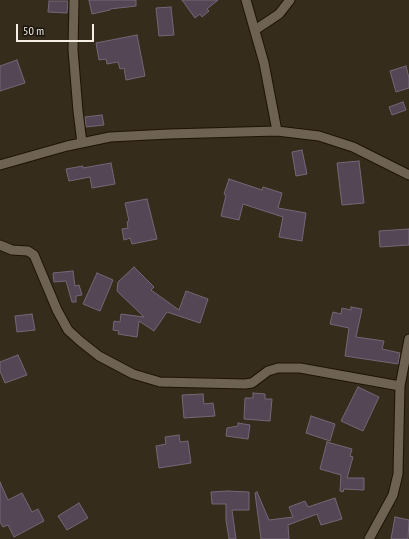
<!DOCTYPE html>
<html>
<head>
<meta charset="utf-8">
<style>
	body { margin:0 }
	#map { position:relative; width:409px; height:539px; overflow:hidden; background:#362c1c; font-family:"PT Sans Narrow",sans-serif }
	canvas { display:block }
	.scale { position:absolute; left:16px; top:24px; width:78px; height:18px; box-sizing:border-box; border:2px solid #f4eee4; border-top:0; padding-left:5px; font-size:12px; line-height:14px; white-space:nowrap; color:#f4eee4; -webkit-text-stroke:3px #19150e; paint-order:stroke }
</style>
</head>
<body>
<div id="map">
<canvas width="409" height="539"></canvas>
<div class="scale">50 m</div>
</div>
<script>
const ctx = document.querySelector('canvas').getContext('2d');
ctx.lineJoin = 'round';
function fill(path, color) { ctx.fillStyle = color; ctx.fill(path, 'evenodd'); }
const toPath = rows => new Path2D(rows.map(r => 'M' + r).join(''));
function stroke(path, color, width, dash) { ctx.strokeStyle = color; ctx.lineWidth = width; ctx.lineCap = dash ? 'butt' : 'round'; ctx.setLineDash(dash || []); ctx.stroke(path); }
const building = toPath([
	[89,0,136,0,136,6,110,9,110,10,92,14,89,0],
	[182,0,218,0,207,9,209,11,202,17,200,14,195,18,182,0],
	[49,1,68,1,67,13,48,12,49,1],
	[171,7,174,35,159,36,156,8,171,7],
	[137,35,145,76,126,80,124,68,120,69,118,62,107,64,106,59,99,60,96,43,137,35],
	[17,60,25,83,0,91,0,66,17,60],
	[406,66,409,78,409,88,396,92,390,71,406,66],
	[403,102,406,110,392,115,389,107,403,102],
	[102,115,104,125,86,127,85,117,102,115],
	[302,150,307,174,296,176,292,152,302,150],
	[359,161,364,203,342,205,337,163,359,161],
	[111,163,115,184,92,188,90,177,69,181,66,169,83,166,83,168,111,163],
	[229,179,262,190,263,187,282,193,278,208,306,213,302,241,279,237,283,217,243,204,239,220,221,216,226,195,224,194,229,179],
	[147,199,157,239,132,244,130,238,124,240,122,229,128,228,127,222,129,221,125,203,147,199],
	[409,229,409,245,380,247,379,231,409,229],
	[134,267,154,287,151,290,179,310,186,291,208,299,200,323,167,312,154,331,139,321,137,337,118,334,119,331,113,330,114,321,120,322,121,314,144,317,117,291,118,282,134,267],
	[73,271,75,286,79,285,82,295,76,296,76,302,72,302,66,281,54,282,53,273,73,271],
	[97,273,113,280,100,311,83,304,97,273],
	[351,307,362,309,356,337,384,341,382,349,400,353,398,364,345,356,349,328,330,324,333,312,341,314,342,308,351,310,351,307],
	[32,314,35,330,17,332,15,316,32,314],
	[18,355,27,375,5,383,0,371,0,362,18,355],
	[358,387,379,397,363,431,341,421,358,387],
	[253,393,265,394,265,399,272,399,270,421,244,419,245,398,253,398,253,393],
	[203,394,204,404,213,403,215,416,184,418,182,395,203,394],
	[311,416,335,424,330,441,306,433,311,416],
	[238,423,250,425,248,439,226,436,227,428,238,426,238,423],
	[179,435,180,442,188,441,191,463,159,468,156,446,166,444,165,437,179,435],
	[327,442,352,449,350,456,353,457,347,478,364,478,364,490,344,489,343,492,340,491,341,475,320,469,327,442],
	[0,482,8,500,22,493,32,512,38,509,44,521,14,537,8,525,3,527,0,522,0,482],
	[227,491,249,492,249,510,232,510,236,539,229,539,226,520,226,504,212,504,211,492,227,491],
	[257,492,269,520,293,517,289,507,305,501,308,507,335,498,342,519,321,525,317,514,288,525,289,539,261,539,255,493,257,492],
	[79,503,88,518,67,530,58,516,79,503],
	[395,517,409,520,408,539,391,539,395,517]
]);
const street = toPath([
	[74,0,73,50,78,111,82,143],
	[246,0,264,63,277,131],
	[255,30,279,14,290,0],
	[0,165,67,146,110,137,169,134,277,131,319,136,353,147,409,175],
	[0,245,12,250,28,251,34,255,57,310,68,330,80,341,99,356,133,374,160,382,245,384,252,383,268,371,278,368,300,368,400,386],
	[369,539,393,495,398,474,400,386,409,339]
]);
fill(building, '#544655');
stroke(building, '#766777', 1);
stroke(street, '#1d1405', 11);
stroke(street, '#6e6352', 9);
</script>
</body>
</html>
